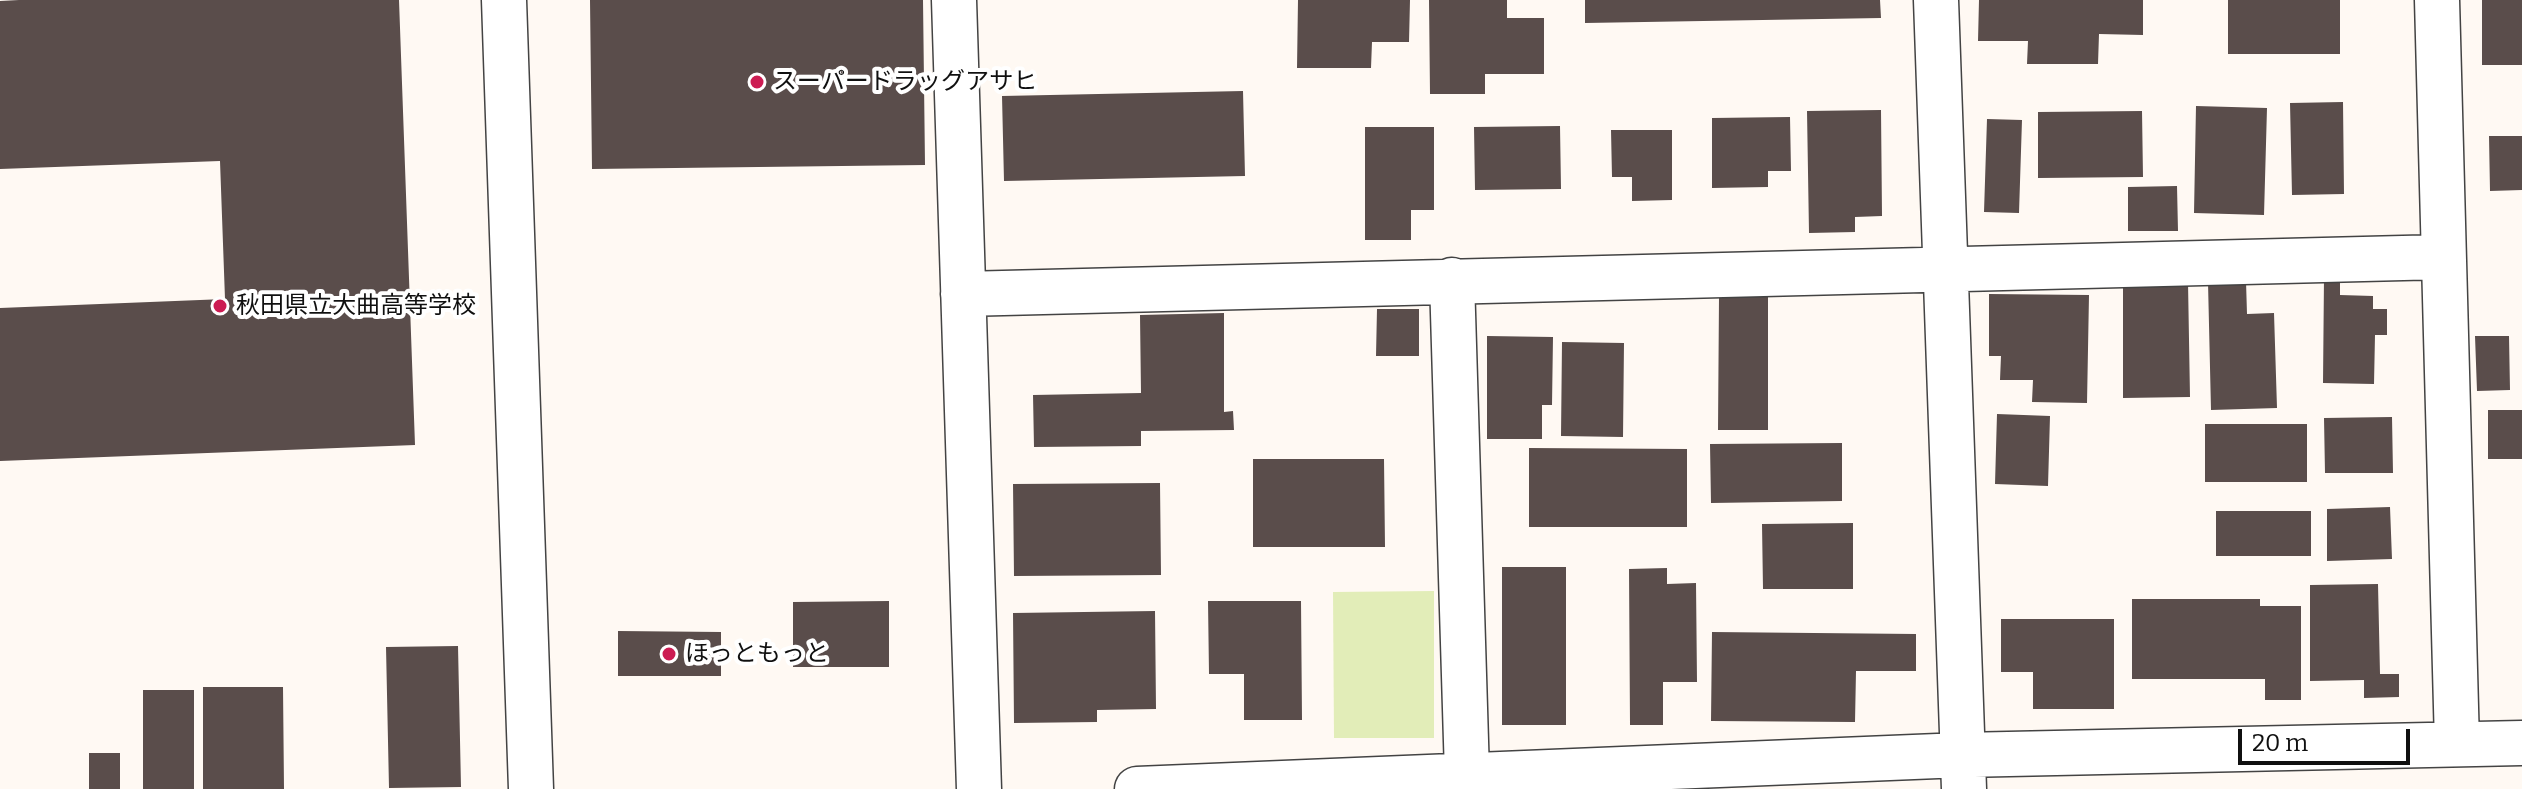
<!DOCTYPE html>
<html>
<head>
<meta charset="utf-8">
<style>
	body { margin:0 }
	#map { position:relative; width:2522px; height:789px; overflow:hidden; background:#fff9f3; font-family:Bitter,serif }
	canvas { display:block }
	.scale { position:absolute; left:2238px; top:729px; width:172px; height:36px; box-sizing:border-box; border:4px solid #101010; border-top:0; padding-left:10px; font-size:24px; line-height:28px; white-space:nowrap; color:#101010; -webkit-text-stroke:6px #fff; paint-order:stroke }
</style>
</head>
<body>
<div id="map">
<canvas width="2522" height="789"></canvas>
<div class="scale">20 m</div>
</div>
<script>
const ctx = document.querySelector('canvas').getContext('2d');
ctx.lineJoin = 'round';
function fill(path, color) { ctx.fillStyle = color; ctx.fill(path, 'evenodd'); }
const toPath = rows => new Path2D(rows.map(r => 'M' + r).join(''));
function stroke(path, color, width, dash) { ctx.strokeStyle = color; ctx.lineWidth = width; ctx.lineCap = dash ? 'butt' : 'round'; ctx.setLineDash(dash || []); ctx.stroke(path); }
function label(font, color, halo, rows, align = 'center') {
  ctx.font = font + ' Bitter,"Noto Sans JP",serif'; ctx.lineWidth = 8; ctx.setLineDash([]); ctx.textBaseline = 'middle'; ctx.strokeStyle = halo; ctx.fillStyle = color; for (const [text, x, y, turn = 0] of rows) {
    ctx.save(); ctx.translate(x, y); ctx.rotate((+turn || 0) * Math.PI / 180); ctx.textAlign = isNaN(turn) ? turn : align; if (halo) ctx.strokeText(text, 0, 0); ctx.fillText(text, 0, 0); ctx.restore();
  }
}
const green = toPath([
	[1434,591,1434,738,1334,738,1333,592]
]);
const building = toPath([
	[19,0,399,0,415,445,0,461,0,308,225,299,220,161,0,169,0,1],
	[590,0,923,0,925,165,592,169],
	[1298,0,1410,0,1409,42,1372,42,1371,68,1297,68],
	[1429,0,1507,0,1507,18,1544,18,1544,74,1485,74,1485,94,1430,94],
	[1585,0,1880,0,1881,18,1585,23],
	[1979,0,2143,0,2143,35,2099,34,2098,64,2027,64,2028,41,1978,41],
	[2228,0,2340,0,2340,54,2228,54],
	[2482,0,2522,0,2522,65,2482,65],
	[1243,91,1245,176,1004,181,1002,96],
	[2343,102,2344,194,2292,195,2290,103],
	[2196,106,2267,108,2264,215,2194,213],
	[1881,110,1882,216,1855,217,1855,232,1809,233,1807,111],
	[2142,111,2143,177,2038,178,2038,112],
	[1790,117,1791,171,1768,171,1768,187,1712,188,1712,118],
	[1987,119,2022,120,2019,213,1984,212],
	[1560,126,1561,189,1475,190,1474,127],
	[1365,127,1434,127,1434,210,1411,210,1411,240,1365,240],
	[1611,130,1672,130,1672,200,1632,201,1632,177,1612,177],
	[2489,136,2522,136,2522,190,2490,191],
	[2177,186,2178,231,2128,231,2128,187],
	[2324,277,2340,277,2340,295,2373,296,2373,309,2387,309,2387,335,2375,335,2374,384,2323,383],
	[2246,281,2247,314,2274,313,2277,408,2211,410,2208,282],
	[2188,282,2190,397,2123,398,2123,283],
	[1989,294,2089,295,2087,403,2032,402,2033,380,2000,380,2001,356,1989,356],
	[1719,297,1768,297,1768,430,1718,430],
	[1377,309,1419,309,1419,356,1376,356],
	[1224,313,1224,412,1233,411,1234,430,1141,431,1141,446,1034,447,1033,395,1141,393,1140,315],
	[1487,336,1553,337,1552,405,1542,405,1542,439,1487,439],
	[2475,336,2509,336,2510,390,2477,391],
	[1562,342,1624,343,1623,437,1561,436],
	[2488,410,2522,410,2522,459,2488,459],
	[1997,414,2050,416,2048,486,1995,484],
	[2392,417,2393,473,2325,473,2324,418],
	[2205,424,2307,424,2307,482,2205,482],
	[1842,443,1842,501,1711,503,1710,444],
	[1529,448,1687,449,1687,527,1529,527],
	[1253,459,1384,459,1385,547,1253,547],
	[1160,483,1161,575,1014,576,1013,484],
	[2390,507,2392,559,2327,561,2327,509],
	[2216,511,2311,511,2311,556,2216,556],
	[1853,523,1853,589,1763,589,1762,524],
	[1502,567,1566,567,1566,725,1502,725],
	[1667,568,1667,584,1696,583,1697,682,1663,682,1663,725,1630,725,1629,569],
	[2378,584,2380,674,2399,674,2399,697,2364,698,2364,680,2310,681,2310,585],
	[2132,599,2260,599,2260,606,2301,606,2301,700,2265,700,2265,679,2132,679],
	[889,601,889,667,793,667,793,602],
	[1208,601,1301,601,1302,720,1244,720,1244,674,1209,674],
	[1155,611,1156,709,1097,710,1097,722,1014,723,1013,613],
	[2001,619,2114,619,2114,709,2033,709,2033,672,2001,672],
	[618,631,721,632,721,676,618,676],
	[1712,632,1916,634,1916,671,1856,671,1855,722,1711,721],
	[458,646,461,787,389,788,386,647],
	[203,687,283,687,284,789,203,789],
	[143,690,194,690,194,789,143,789],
	[89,753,120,753,120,789,89,789]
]);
const minor = toPath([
	[954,0,979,789],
	[1936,0,1964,789],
	[2437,0,2457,744],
	[1452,280,1467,774],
	[963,294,2443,257],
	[1137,789,1962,755,2522,743]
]);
const tertiary = toPath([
	[504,0,531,789]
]);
const markers = [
	[757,82,8,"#cc1c52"],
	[220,306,8,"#cc1c52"],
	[669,654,8,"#cc1c52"]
];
const poiNames = [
	["スーパードラッグアサヒ",773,82],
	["秋田県立大曲高等学校",236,306],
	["ほっともっと",685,654]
];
fill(green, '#e2edb8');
fill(building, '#5a4d4b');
stroke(minor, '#434343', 47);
stroke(tertiary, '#434343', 47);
stroke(minor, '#fff', 44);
stroke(tertiary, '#fff', 44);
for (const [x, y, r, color] of markers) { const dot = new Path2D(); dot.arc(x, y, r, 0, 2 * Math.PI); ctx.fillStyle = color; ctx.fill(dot); stroke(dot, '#fff', 3); }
label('24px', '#101010', '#fff', poiNames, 'left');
</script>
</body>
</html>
